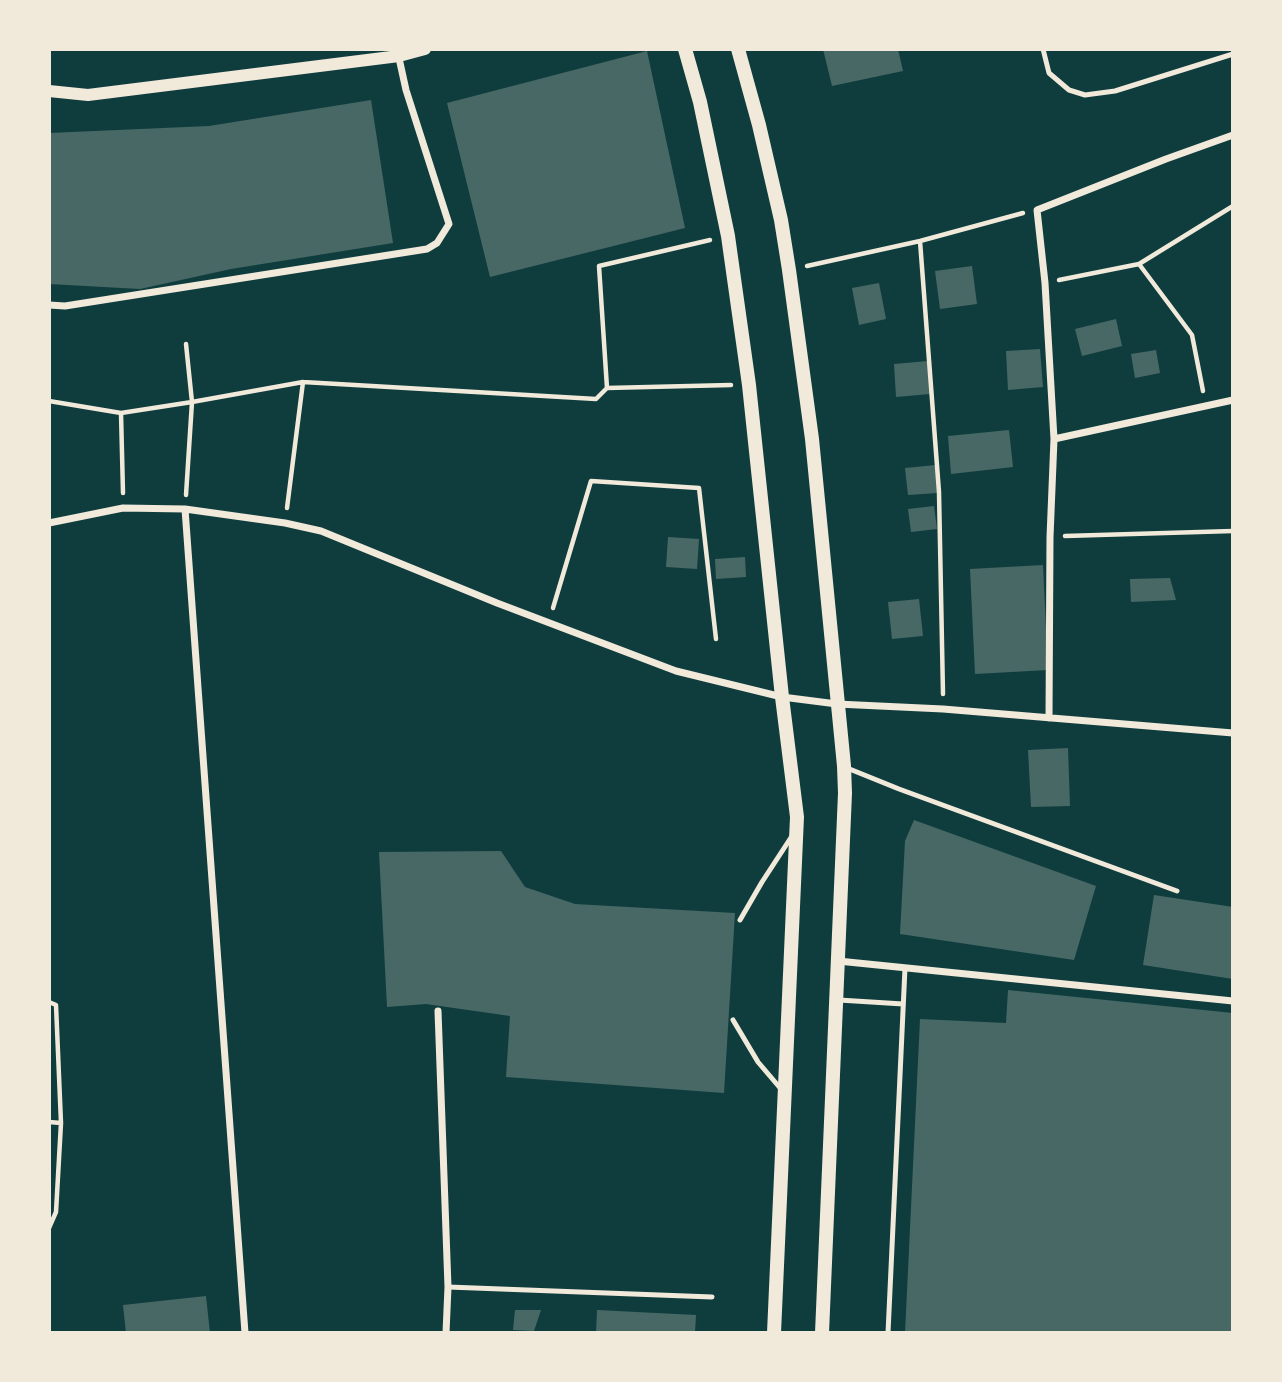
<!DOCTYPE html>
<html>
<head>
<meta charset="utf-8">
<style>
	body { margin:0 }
	#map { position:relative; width:1282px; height:1382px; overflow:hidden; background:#0f3d3e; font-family:Roboto,sans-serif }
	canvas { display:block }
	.frame { position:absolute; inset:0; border:51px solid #f1e9da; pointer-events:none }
</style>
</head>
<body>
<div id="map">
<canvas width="1282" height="1382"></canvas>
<div class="frame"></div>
</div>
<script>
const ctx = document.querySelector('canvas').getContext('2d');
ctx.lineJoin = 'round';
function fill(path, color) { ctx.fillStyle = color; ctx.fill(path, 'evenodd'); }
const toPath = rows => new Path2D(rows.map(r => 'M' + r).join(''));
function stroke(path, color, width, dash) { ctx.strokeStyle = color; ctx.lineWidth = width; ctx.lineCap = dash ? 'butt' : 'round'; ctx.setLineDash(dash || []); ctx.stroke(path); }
const building = toPath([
	[823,49,898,49,903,71,832,86],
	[647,51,685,228,490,277,447,103],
	[371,100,393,243,231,269,140,289,49,284,49,133,209,126],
	[972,266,977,304,940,309,935,271],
	[879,283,886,319,859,325,852,288],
	[1116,319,1122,346,1082,356,1075,329],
	[1040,349,1043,387,1008,390,1006,351],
	[1156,350,1160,373,1135,378,1131,354],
	[928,361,930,394,896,397,894,364],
	[1009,430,1013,467,951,474,948,436],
	[936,465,938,493,908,495,905,468],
	[934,506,937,529,911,532,908,509],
	[668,537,699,539,697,569,666,567],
	[745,557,746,577,716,579,715,559],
	[1043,565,1048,670,975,674,970,569],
	[1170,578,1176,600,1131,602,1130,579],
	[919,599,923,636,892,639,888,602],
	[1068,748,1070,806,1031,807,1028,750],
	[914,820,1096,886,1074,960,900,934,905,841],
	[501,851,525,887,575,904,735,913,724,1093,506,1077,510,1016,426,1004,387,1007,379,852],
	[1154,895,1233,907,1233,979,1143,965],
	[1008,990,1233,1013,1233,1333,905,1333,920,1019,1006,1023],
	[206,1296,210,1333,126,1333,123,1305],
	[515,1310,541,1310,534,1331,513,1330],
	[597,1310,696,1315,695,1333,596,1333]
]);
const path = toPath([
	[920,241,939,492,943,694],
	[1139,264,1192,335,1203,391],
	[807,266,920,241,1023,213],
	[1059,280,1139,264,1233,206],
	[607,388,731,385],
	[49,401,121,413,192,402,186,344],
	[121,413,123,493],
	[186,495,192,402,303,382],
	[287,508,303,382,596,399,607,388,599,266,710,240],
	[1065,536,1233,531],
	[553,608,591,481,699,488,716,639],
	[49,1002,56,1005,61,1123,56,1212,49,1228],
	[49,1122,61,1123]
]);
const service = toPath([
	[1043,49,1049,73,1069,90,1085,95,1115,91,1233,54],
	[847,768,899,789,1177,891],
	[740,920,762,882,792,836],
	[839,1000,903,1004],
	[733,1020,758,1062,781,1089],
	[448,1287,712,1297],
	[888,1333,905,968]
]);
const minor = toPath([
	[49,305,65,306,427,249,437,243,449,224,406,90,397,49],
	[1054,439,1233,400],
	[185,509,245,1333],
	[49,523,123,508,185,509,285,523,321,531,497,603,676,671,782,697,837,704,943,709,1233,733],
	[1049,718,1050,537,1054,439,1045,283,1037,210,1166,159,1233,135],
	[838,961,1233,1001],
	[438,1011,448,1287,446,1333]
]);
const tertiary = toPath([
	[49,91,88,95,399,56,425,49]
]);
const secondary = toPath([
	[685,49,700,102,728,236,749,385,782,697,797,817,774,1333],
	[738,49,759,125,781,220,789,270,812,439,844,766,845,793,822,1333]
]);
fill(building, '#486865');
stroke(path, '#f1e9da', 4.5);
stroke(service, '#f1e9da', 5);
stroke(minor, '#f1e9da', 7);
stroke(tertiary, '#f1e9da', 12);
stroke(secondary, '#f1e9da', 14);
</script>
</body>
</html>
